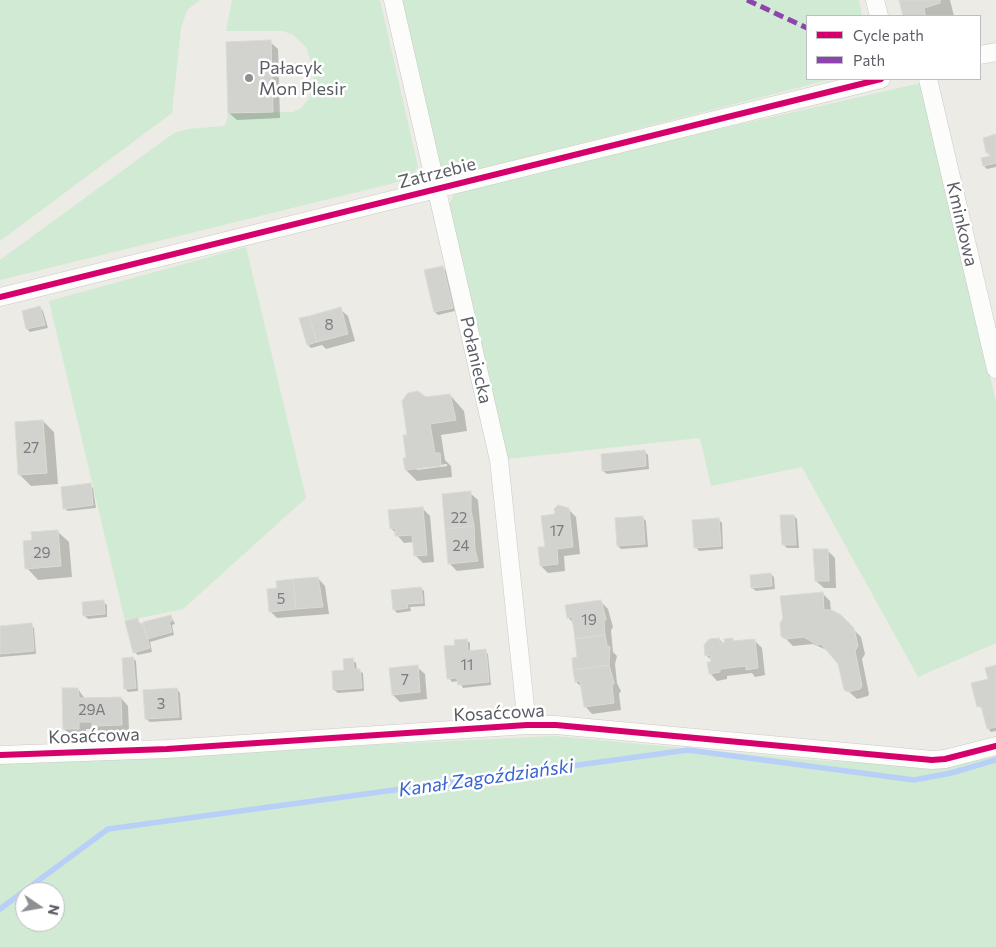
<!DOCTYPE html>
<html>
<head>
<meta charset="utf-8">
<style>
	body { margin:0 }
	#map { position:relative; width:996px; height:947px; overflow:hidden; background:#ecebe5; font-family:Commissioner,sans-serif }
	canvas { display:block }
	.legend { position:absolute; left:806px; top:15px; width:175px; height:65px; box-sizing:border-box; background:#fff; border:1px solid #bdbec1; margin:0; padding:6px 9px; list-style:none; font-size:15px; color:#5a5d64 }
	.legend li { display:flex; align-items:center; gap:10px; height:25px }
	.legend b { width:25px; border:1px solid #bdbec1 }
	.north { position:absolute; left:15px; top:882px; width:50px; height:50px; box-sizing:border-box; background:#fff; border:1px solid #bdbec1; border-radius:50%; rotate:102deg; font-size:14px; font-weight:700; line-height:20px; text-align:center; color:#5a5d64 }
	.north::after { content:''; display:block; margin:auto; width:18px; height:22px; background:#8d8f91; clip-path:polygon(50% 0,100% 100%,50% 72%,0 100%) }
</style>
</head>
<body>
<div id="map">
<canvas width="996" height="947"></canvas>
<ul class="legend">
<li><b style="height:6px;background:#d6006c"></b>Cycle path</li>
<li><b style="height:6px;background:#8e44ad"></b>Path</li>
</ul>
<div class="north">N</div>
</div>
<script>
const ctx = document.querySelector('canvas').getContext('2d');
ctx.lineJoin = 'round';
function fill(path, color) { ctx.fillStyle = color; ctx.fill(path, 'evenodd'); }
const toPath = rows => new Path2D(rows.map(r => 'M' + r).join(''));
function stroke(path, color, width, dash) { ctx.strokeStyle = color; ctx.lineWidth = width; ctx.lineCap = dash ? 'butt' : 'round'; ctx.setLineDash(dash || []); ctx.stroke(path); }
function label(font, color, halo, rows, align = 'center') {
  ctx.font = font + ' Commissioner,sans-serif'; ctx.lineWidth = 5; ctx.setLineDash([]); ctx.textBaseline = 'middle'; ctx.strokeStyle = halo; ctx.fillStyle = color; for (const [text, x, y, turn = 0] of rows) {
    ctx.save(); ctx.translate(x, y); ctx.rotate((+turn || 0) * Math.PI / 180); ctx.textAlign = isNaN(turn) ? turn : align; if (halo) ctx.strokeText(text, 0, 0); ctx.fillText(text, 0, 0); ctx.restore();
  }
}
const green = toPath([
	[0,0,200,0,187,10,181,28,172,113,0,241],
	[232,0,380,0,418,167,410,179,0,280,0,260,174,133,188,129,223,126,226,124,228,113,293,112,301,108,309,98,313,87,313,68,306,47,293,35,283,31,226,31],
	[400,0,859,0,862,16,807,16,807,79,832,79,442,179],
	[921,83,996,402,996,643,918,677,802,467,711,486,700,438,506,459,447,208,457,189],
	[246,247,306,498,183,609,125,621,49,301],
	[554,736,812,760,936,766,996,750,996,947,0,947,0,760,128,757],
	[25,892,55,892,55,922,25,922]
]);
const shadow = toPath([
	[900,0,950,0,954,16,904,16],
	[270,42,278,49,280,118,237,120,229,113],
	[996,135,996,167,987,169,984,166,991,157,987,152],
	[442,267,446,271,455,311,438,315,435,312,425,271],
	[40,307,43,311,48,328,30,332,27,329],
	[340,309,348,316,355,341,326,349,322,345,311,348,308,345],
	[450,395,464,411,467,431,441,435,445,460,451,466,452,477,417,481,406,470,408,436,425,399],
	[447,464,447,466,417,470,417,468],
	[43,421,54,432,58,484,31,486,20,475],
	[644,451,648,455,649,469,607,474,603,471],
	[90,485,93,488,96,508,68,511,64,508],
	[470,493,478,500,484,568,457,571,450,564],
	[422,508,430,516,434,562,423,563,415,555,414,542,404,543,391,528],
	[568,509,576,517,580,554,564,556,565,571,548,573,541,566,546,548],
	[794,516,797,519,799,548,787,548,784,545],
	[642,517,646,521,648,547,621,549,618,546],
	[718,519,722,523,723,549,699,551,696,547],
	[57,531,69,542,72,577,38,580,27,568],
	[827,550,835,558,836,588,824,588,816,581],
	[771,574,774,577,775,589,756,591,752,588],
	[318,578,325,586,329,614,277,618,270,611,278,589],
	[421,588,424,591,425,606,410,607,411,611,397,613,394,609],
	[822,593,830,601,831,611,840,616,861,637,865,654,862,659,869,694,868,696,857,699,846,689,839,664,829,651,813,644,793,646,782,635],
	[103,602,107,605,107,617,88,619,84,615],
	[601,602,608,609,613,627,611,630,613,652,617,656,615,664,617,683,621,691,619,694,621,710,592,714,585,706,583,688,576,682,579,658,574,624,568,617],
	[171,616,175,624,172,625,174,635,150,642,152,652,138,655,134,652,137,620,141,624],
	[31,625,34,628,36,654,0,657,0,627],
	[719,639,724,644,732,640,735,643,754,640,762,648,765,675,755,677,752,673,727,676,727,679,717,681,710,673,712,661,706,655],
	[466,640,470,643,470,652,485,651,488,654,491,685,463,688,459,681,452,682,449,678],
	[133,658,136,661,138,691,128,692,125,688],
	[352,660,356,663,357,670,363,673,364,691,338,693,334,690],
	[996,666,996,731,991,732,988,728,983,709,978,706],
	[417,667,425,674,427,699,400,702,393,695],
	[78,689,85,699,121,698,128,706,129,732,101,733,97,729,86,729,86,736,72,736,64,729],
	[177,689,180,693,182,720,150,722,146,719]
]);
const stream = toPath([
	[0,909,108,829,688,750,914,780,951,773,996,760]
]);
const building = toPath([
	[899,0,940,0,940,3,924,8,925,15,903,16,899,0],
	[271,40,273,112,228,113,226,42,271,40],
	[996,134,996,163,983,166,981,158,990,156,989,152,986,153,983,138,996,134],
	[443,266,453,308,434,312,424,270,443,266],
	[40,306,45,325,26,329,22,311,40,306],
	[341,307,348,334,317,342,309,316,341,307],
	[309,316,317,342,307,345,299,318,309,316],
	[418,391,426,397,450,394,456,420,430,424,435,453,440,453,441,466,405,470,403,458,406,458,403,435,407,435,402,401,408,393,418,391],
	[43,420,47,473,18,475,15,422,43,420],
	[645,450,646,466,602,471,601,454,645,450],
	[91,483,93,505,63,509,61,487,91,483],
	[471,491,471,510,474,526,445,529,442,494,471,491],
	[558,505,569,508,573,547,557,549,558,564,540,566,538,547,545,547,541,516,555,514,554,509,558,505],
	[423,507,427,555,414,556,412,535,395,536,395,528,390,529,388,510,423,507],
	[780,515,794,515,796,545,782,545,780,515],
	[643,516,645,544,617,546,615,518,643,516],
	[719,518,721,546,694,548,692,520,719,518],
	[474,526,475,550,478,561,448,564,445,529,474,526],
	[58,530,61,566,25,569,23,541,32,540,31,532,58,530],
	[813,549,828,549,829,581,815,581,813,549],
	[771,573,772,586,751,588,750,575,771,573],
	[318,577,323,607,296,609,293,579,318,577],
	[293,579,296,609,269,612,267,589,277,588,276,581,293,579],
	[421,587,423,603,407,604,408,608,393,610,391,590,421,587],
	[823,592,824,610,832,610,841,615,854,628,858,646,855,651,862,686,860,689,848,692,844,690,838,664,821,644,817,645,804,637,785,639,781,636,780,623,783,619,780,596,823,592],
	[104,600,105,614,83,616,82,602,104,600],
	[601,600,606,619,604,622,605,635,575,639,572,617,567,618,565,605,601,600],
	[171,615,172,621,169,621,172,632,147,639,143,622,171,615],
	[138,618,139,624,143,623,150,648,133,653,125,621,138,618],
	[32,623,34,651,0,654,0,626,32,623],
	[605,635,607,645,610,647,609,665,573,670,572,658,577,657,575,639,605,635],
	[719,638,720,643,725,642,724,639,733,638,733,641,755,639,758,668,746,670,746,666,720,669,720,672,709,674,707,662,711,662,710,655,705,656,704,645,709,639,719,638],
	[467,639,468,651,486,649,489,682,458,685,457,678,447,679,444,646,455,645,454,640,467,639],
	[133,657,136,688,124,689,122,658,133,657],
	[353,658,354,669,360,669,362,688,333,690,332,671,344,670,343,659,353,658],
	[418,665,420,692,392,695,389,668,418,665],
	[609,665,614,683,612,686,614,703,584,707,580,681,575,682,573,670,609,665],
	[996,665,996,727,987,729,981,706,977,707,971,683,988,679,985,668,996,665],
	[62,688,78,688,79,698,121,697,122,725,92,726,92,722,79,722,79,729,63,729,62,688],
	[177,688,179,717,145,719,143,690,177,688]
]);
const street = toPath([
	[393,0,499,460,527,725],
	[875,0,879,16],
	[980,55,996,52],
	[928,79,996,369],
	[0,297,881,79],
	[0,755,167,749,527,725,556,725,932,760,945,759,996,746]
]);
const quiet = toPath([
	[747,0,807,28]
]);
const cycleway = toPath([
	[0,297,881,79],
	[0,755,167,749,527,725,556,725,932,760,945,759,996,746]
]);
const markers = [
	[249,78,5,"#8d8f91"]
];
const numberNames = [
	["8",329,325],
	["27",31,448],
	["22",459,518],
	["17",557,531],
	["24",461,546],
	["29",42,553],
	["5",281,599],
	["19",589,620],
	["11",467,665],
	["7",405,680],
	["3",161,704],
	["29A",92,710]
];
const poiNames = [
	["Pałacyk",259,68],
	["Mon Plesir",259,89]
];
const streetNames = [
	["Zatrzebie",437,173,-14],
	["Kminkowa",962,224,77],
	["Połaniecka",476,360,77],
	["Kosaćcowa",499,713,-3],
	["Kosaćcowa",94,736,-2]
];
const waterNames = [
	["Kanał Zagoździański",486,778,-8]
];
fill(green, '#d1ead3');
fill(shadow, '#0003');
stroke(stream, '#b8d0f7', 5.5);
fill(building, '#d2d2ce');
stroke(building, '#dbdad4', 1);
stroke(street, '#c9cac9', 19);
stroke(street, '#fcfcfb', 18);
stroke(quiet, '#8e44ad', 5, [10, 5]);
stroke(cycleway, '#d6006c', 6);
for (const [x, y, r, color] of markers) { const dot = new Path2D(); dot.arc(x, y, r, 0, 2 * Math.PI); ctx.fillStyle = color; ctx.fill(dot); stroke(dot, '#fff', 2); }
label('15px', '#797c80', null, numberNames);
label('18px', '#5a5d64', '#fff', poiNames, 'left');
label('18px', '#5a5d64', '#fff', streetNames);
label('italic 19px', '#3765d0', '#fff', waterNames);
</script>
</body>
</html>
